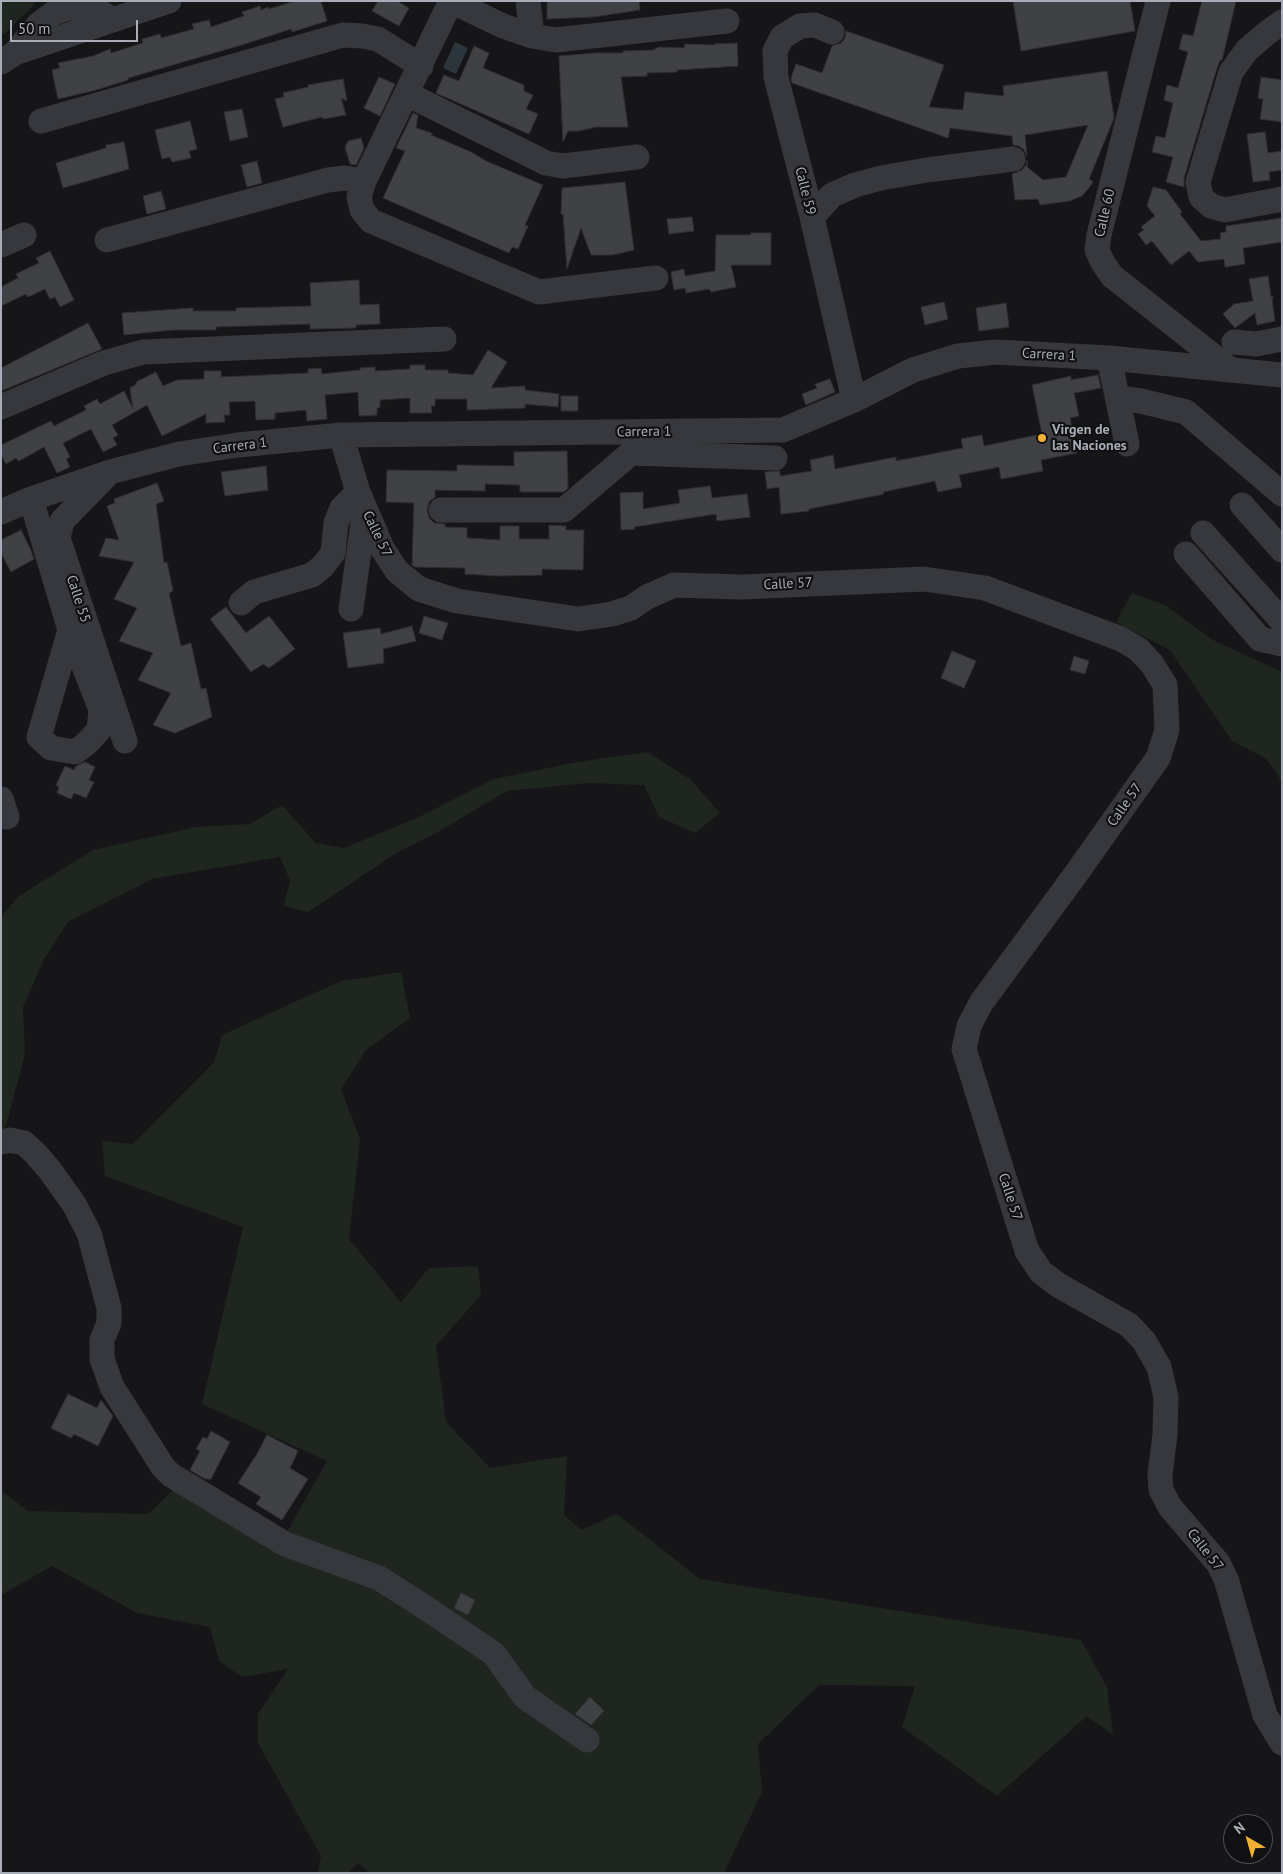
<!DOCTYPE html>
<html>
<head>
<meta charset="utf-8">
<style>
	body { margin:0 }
	#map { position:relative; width:1283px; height:1874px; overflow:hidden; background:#161618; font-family:"PT Sans",sans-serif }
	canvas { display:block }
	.frame { position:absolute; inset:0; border:2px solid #a8adb8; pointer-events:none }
	.north { position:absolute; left:1223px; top:1814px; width:50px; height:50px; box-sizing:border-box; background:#111113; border:1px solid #4d4f55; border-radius:50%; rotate:322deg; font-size:14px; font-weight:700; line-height:20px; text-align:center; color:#a8adb8 }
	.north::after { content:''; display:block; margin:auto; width:18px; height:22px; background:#f2b134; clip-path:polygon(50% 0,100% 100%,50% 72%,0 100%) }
	.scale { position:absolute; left:10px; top:20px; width:128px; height:22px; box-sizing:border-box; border:2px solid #a8adb8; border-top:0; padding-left:6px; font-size:15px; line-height:18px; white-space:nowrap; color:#a8adb8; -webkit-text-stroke:4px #111113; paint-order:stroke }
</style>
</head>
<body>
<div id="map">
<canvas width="1283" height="1874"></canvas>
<div class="frame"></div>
<div class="north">N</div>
<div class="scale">50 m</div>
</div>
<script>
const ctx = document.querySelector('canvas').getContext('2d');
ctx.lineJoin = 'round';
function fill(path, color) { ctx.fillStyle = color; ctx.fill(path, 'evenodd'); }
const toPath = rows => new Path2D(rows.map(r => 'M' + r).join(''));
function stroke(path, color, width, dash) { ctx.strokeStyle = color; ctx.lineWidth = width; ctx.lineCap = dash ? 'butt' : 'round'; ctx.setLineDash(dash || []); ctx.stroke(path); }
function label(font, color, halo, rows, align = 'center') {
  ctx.font = font + ' "PT Sans",sans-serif'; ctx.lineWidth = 4.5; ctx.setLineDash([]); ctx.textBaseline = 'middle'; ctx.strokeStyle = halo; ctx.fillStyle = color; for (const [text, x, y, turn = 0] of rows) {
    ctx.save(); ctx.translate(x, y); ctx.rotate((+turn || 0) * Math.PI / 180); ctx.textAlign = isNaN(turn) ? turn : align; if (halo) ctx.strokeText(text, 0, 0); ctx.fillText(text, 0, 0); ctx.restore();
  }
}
const green = toPath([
	[1,1,35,1,33,6,1,37],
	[1132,593,1165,605,1213,640,1282,672,1282,782,1267,759,1232,741,1170,650,1116,622],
	[647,752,690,779,720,813,695,833,659,817,644,785,587,783,507,791,436,833,396,853,308,912,284,906,290,880,280,857,152,879,68,922,43,961,23,1007,25,1054,7,1122,1,1137,1,916,19,896,93,850,196,827,250,824,282,805,316,843,344,848,417,818,494,779,572,763],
	[401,972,410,1018,366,1050,341,1089,360,1139,349,1239,401,1302,429,1268,478,1266,481,1295,436,1346,446,1422,490,1468,567,1456,564,1515,581,1530,617,1514,700,1579,1081,1640,1107,1687,1113,1735,1087,1716,997,1796,902,1727,915,1686,819,1685,758,1744,762,1792,724,1873,369,1873,358,1863,348,1873,318,1873,321,1856,258,1743,258,1714,288,1669,242,1677,219,1661,210,1627,137,1613,52,1566,1,1595,1,1490,28,1511,148,1514,178,1485,280,1544,327,1461,202,1404,243,1227,105,1176,102,1141,133,1144,214,1062,222,1035,341,981]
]);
const water = toPath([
	[455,42,468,48,456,74,443,68]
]);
const building = toPath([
	[295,1,321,1,327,21,292,32,291,29,245,44,128,78,128,80,96,90,58,99,52,70,60,68,58,63,93,56,110,49,111,53,143,43,142,39,160,34,161,38,194,29,192,24,209,20,211,27,244,16,242,12,260,6,261,10,268,7,269,9,295,1],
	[378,1,397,1,409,8,399,26,372,11,378,1],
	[547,1,639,1,640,10,593,17,547,19,547,1],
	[1013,1,1130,1,1135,31,1021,51,1013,1],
	[1202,1,1236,1,1222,60,1220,60,1217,68,1184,178,1184,187,1166,182,1173,157,1152,152,1156,136,1165,138,1173,103,1164,100,1167,85,1178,88,1188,52,1179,49,1183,34,1193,36,1202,1],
	[846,31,944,65,929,107,963,110,965,92,1004,96,1003,86,1107,71,1114,118,1089,179,1093,182,1088,189,1082,196,1069,201,1040,205,1038,199,1015,200,1012,174,1022,170,1026,165,1027,160,1027,167,1043,180,1066,177,1088,125,1025,135,1027,156,1024,150,1019,146,1013,145,1012,136,950,128,948,138,792,83,791,78,796,64,822,73,832,46,841,43,845,38,846,31],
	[737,43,738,66,677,70,677,72,647,73,647,76,621,77,628,127,596,127,579,131,568,131,563,142,559,56,595,53,623,53,623,51,653,50,659,47,684,48,685,44,714,45,714,44,737,43],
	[474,46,489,53,483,68,524,85,524,91,533,95,526,109,538,114,529,134,436,93,444,75,459,81,474,46],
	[379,77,395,84,380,116,364,108,379,77],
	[1261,77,1282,80,1282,122,1260,119,1263,99,1258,98,1261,77],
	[343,79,347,101,341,98,346,115,323,119,322,117,283,127,275,99,284,97,283,93,308,87,308,85,343,79],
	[242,109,248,137,230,141,224,112,242,109],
	[413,113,418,115,416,128,432,133,431,135,471,152,486,161,543,185,525,225,528,226,518,249,512,247,509,253,383,198,405,151,396,148,413,113],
	[190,121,197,149,189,151,191,158,172,162,170,157,162,159,155,130,190,121],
	[1265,132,1268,153,1282,151,1282,170,1269,172,1270,180,1253,182,1247,134,1265,132],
	[361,138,364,148,356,165,350,164,345,147,348,141,361,138],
	[124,142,129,169,63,188,56,163,106,148,106,145,124,142],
	[257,161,262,183,247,187,241,165,257,161],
	[625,182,634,250,613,255,591,255,581,228,567,269,563,214,561,214,562,188,625,182],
	[1153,187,1166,190,1182,212,1180,214,1201,241,1221,239,1220,233,1226,232,1226,226,1282,218,1282,242,1243,248,1245,264,1225,267,1224,259,1198,262,1189,251,1171,265,1152,241,1146,245,1138,234,1144,230,1141,227,1155,216,1147,206,1153,187],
	[161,191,166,209,147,214,143,196,161,191],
	[692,217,694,231,669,234,667,219,692,217],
	[751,233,771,233,771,265,731,265,736,287,711,292,709,289,686,293,685,288,674,290,671,272,684,269,685,276,715,271,716,235,751,235,751,233],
	[50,251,74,300,60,307,55,297,50,299,45,289,28,297,26,294,1,306,1,287,18,278,16,274,39,263,36,258,50,251],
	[1268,276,1271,297,1274,297,1272,299,1275,321,1257,325,1255,313,1235,328,1223,314,1234,304,1253,301,1249,279,1268,276],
	[359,280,360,305,379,304,380,324,356,325,356,328,310,329,310,324,216,327,216,330,172,330,124,335,122,313,193,308,193,311,236,311,236,308,311,306,310,283,359,280],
	[944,302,948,319,925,325,921,307,944,302],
	[1006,303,1009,327,979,331,976,308,1006,303],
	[88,323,102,349,1,391,1,368,88,323],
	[488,350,507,362,491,388,525,386,525,390,559,394,558,407,525,404,525,408,467,410,467,399,435,399,435,406,431,406,432,413,410,413,410,398,380,400,380,407,377,408,377,415,359,416,358,392,325,395,327,419,307,421,306,410,275,413,275,419,256,420,255,401,229,402,230,415,224,415,225,422,206,423,206,414,162,436,147,405,112,425,118,435,113,438,117,445,103,452,91,429,63,443,70,457,66,459,70,467,57,473,44,447,19,461,16,458,6,464,1,455,1,445,51,421,54,426,86,410,84,406,97,399,100,404,124,391,133,409,130,388,137,384,136,382,156,372,163,386,177,380,204,379,204,371,221,371,221,377,308,373,308,369,321,368,322,374,360,370,360,368,375,367,375,371,410,369,410,365,425,365,425,370,448,370,448,373,473,375,488,350],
	[1098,375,1101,388,1074,393,1079,416,1070,418,1077,453,1041,460,1043,471,1001,479,999,467,959,475,962,487,938,492,935,481,883,492,884,494,809,509,809,511,781,514,779,487,767,489,765,472,780,471,780,476,812,471,810,460,833,455,835,469,896,457,896,461,963,448,961,439,982,435,984,446,1042,434,1032,385,1071,376,1071,380,1098,375],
	[830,379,835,392,806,405,802,394,817,388,815,384,830,379],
	[561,396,578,396,578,411,561,411,561,396],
	[567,451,568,488,564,492,520,492,520,485,485,484,485,491,435,490,435,497,429,502,427,510,429,518,434,523,445,524,445,527,467,528,467,538,500,540,500,526,519,526,519,539,549,539,549,525,566,526,566,530,584,530,583,570,542,569,542,575,497,576,465,574,465,568,415,567,412,565,414,503,386,502,387,470,457,471,457,465,514,466,514,452,567,451],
	[266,466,268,490,225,496,221,472,266,466],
	[157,483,164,501,156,504,164,563,167,562,173,591,169,593,181,646,191,643,201,689,206,688,212,717,175,733,153,725,171,693,138,680,153,653,119,641,137,608,114,599,134,562,99,556,106,538,119,540,107,506,115,503,114,499,157,483],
	[710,486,712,498,747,494,750,517,717,521,716,514,634,527,635,529,621,530,620,493,643,492,643,509,680,503,678,490,710,486],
	[21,530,30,548,34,559,11,572,1,553,1,540,21,530],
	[226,607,246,633,269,616,295,649,269,668,263,664,251,672,210,619,226,607],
	[424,616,448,623,442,640,419,633,424,616],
	[412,626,416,641,383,649,384,663,348,668,343,633,380,628,381,634,412,626],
	[952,651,976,661,964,688,941,678,952,651],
	[1074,656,1089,661,1085,674,1070,670,1074,656],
	[85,762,95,767,89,780,94,782,86,798,74,793,71,799,57,793,59,787,56,785,65,766,74,770,76,766,85,762],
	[68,1394,97,1408,101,1400,113,1416,98,1446,74,1434,71,1438,51,1428,68,1394],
	[211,1431,230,1442,211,1479,205,1479,190,1470,200,1451,196,1449,203,1437,207,1439,211,1431],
	[267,1435,298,1451,290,1468,308,1479,282,1520,256,1504,261,1497,238,1483,257,1454,267,1435],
	[461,1593,475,1600,468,1615,454,1608,461,1593],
	[590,1697,604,1711,591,1725,575,1714,590,1697]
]);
const minor = toPath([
	[451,1,364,181,359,197,362,210,371,221,539,292,656,278],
	[451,1,503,26,532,36,556,40,727,21],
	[528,1,532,36],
	[1158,1,1099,235,1097,250,1103,263,1112,276,1231,370],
	[1282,22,1267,33,1247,50,1231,72,1198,182,1201,197,1211,206,1225,210,1282,199],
	[832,32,815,25,800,26,782,37,775,51,776,77,812,217,854,400],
	[15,53,39,24,54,13,68,8,84,8,100,12,113,20],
	[1,62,15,53,169,1],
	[407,94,546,163,563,166,637,157],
	[41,121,343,35,362,36,378,39,421,66],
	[812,217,832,195,855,185,881,178,927,170,1013,159],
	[107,240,328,180,345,178,364,181],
	[1,245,24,235],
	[1234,342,1256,344,1282,339],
	[1109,358,1127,444],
	[1118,398,1141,401,1186,412,1282,494],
	[1,407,104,363,143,352,444,339],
	[341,435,358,492,382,548,397,571,419,589,457,601,578,619,612,614,631,608,647,597,674,585,742,587,924,579,985,588,1121,639,1138,649,1152,664,1165,685,1167,730,1158,758,1073,878,981,1003,969,1026,964,1049,1027,1251,1041,1272,1058,1285,1129,1325,1144,1341,1159,1367,1166,1397,1165,1435,1160,1474,1161,1490,1170,1507,1218,1563,1226,1579,1265,1715,1282,1743],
	[106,476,62,521,58,538,125,741],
	[31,499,70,630,101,710,99,730,86,744,75,752,51,748,39,737,70,630],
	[1242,505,1282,550],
	[441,510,564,510,631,453,775,458],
	[1,512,31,499,110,472,179,454,238,445,341,435,783,430,854,400,913,370,958,356,996,352,1109,358,1282,375],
	[1203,533,1282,621],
	[1186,554,1260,639,1282,644],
	[241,603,254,592,312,575,323,566,333,553,336,523,342,508,358,492],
	[351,609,365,508],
	[1,799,7,817],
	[1,1142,10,1140,24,1143,35,1153,49,1169,74,1204,89,1233,109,1308,109,1323,102,1340,102,1359,112,1387,163,1467,171,1475,285,1544,379,1578,426,1608,494,1654,525,1697,587,1740]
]);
const markers = [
	[1042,438,5,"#f2b134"]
];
const streetNames = [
	["Calle 59",805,191,76],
	["Calle 60",1105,213,-77],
	["Carrera 1",1049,355,3],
	["Carrera 1",644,432,-1],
	["Carrera 1",240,446,-7],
	["Calle 57",377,534,64],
	["Calle 57",788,584,-3],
	["Calle 55",78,599,72],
	["Calle 57",1125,805,-55],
	["Calle 57",1010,1197,72],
	["Calle 57",1205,1550,52]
];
const poiNames = [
	["Virgen de",1052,430],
	["las Naciones",1052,446]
];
fill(green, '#1e261f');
fill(water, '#2c353c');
fill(building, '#404145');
stroke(building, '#303034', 1);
stroke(minor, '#37383d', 25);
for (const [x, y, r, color] of markers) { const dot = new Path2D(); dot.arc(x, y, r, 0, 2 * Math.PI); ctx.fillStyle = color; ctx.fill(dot); stroke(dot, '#111113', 2); }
label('14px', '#a8adb8', '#111113', streetNames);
label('bold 14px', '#a8adb8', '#111113', poiNames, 'left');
</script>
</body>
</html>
